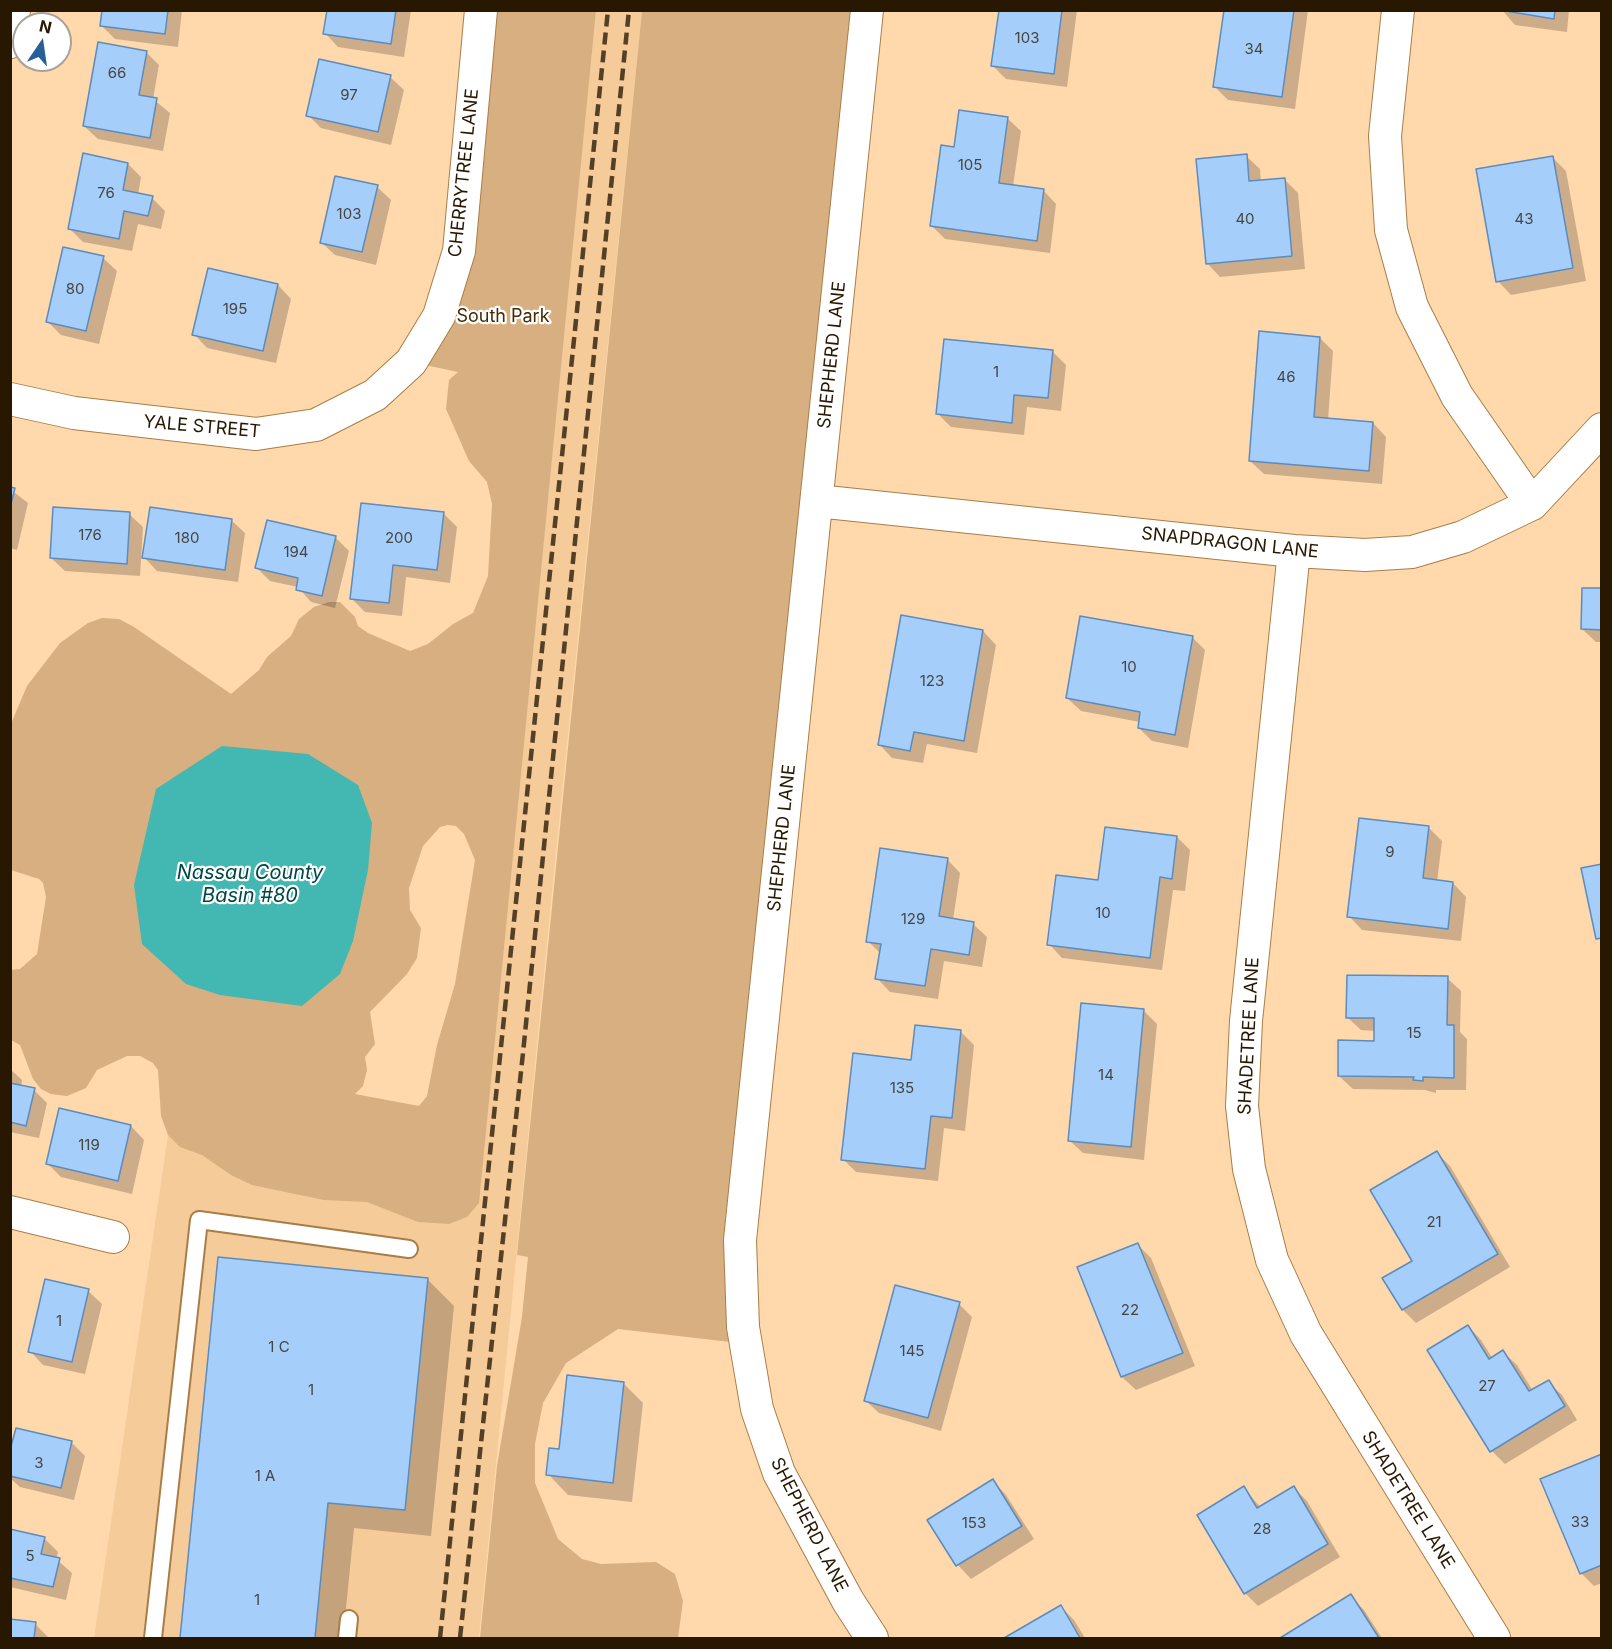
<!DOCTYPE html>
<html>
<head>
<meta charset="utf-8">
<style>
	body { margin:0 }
	#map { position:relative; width:1612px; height:1649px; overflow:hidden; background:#ffd8ac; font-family:Inter,sans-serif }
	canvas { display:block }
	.frame { position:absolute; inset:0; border:12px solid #281701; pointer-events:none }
	.north { position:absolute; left:12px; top:12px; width:60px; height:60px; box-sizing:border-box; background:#fff; border:2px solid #a9a299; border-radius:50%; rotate:13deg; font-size:16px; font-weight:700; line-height:24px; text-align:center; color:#281701 }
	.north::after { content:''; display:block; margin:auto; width:21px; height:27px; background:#276098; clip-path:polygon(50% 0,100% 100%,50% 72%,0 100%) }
</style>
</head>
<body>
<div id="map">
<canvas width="1612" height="1649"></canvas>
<div class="frame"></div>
<div class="north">N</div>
</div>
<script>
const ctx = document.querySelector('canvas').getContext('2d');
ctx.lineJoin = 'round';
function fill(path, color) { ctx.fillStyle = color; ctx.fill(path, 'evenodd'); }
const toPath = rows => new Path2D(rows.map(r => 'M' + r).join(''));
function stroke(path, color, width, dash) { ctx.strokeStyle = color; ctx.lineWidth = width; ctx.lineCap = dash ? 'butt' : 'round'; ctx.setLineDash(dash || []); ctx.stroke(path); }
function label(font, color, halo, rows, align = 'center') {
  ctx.font = font + ' Inter,sans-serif'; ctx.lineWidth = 4.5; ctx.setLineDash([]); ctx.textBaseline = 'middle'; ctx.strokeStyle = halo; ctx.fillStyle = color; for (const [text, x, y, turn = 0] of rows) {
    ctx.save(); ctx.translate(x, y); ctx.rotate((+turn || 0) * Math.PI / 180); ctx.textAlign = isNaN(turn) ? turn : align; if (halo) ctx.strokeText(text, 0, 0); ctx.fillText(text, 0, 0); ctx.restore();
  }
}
const built = toPath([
	[596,11,642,11,554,871,479,1638,94,1638,168,1135,479,1202]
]);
const green = toPath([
	[481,11,596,11,479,1203,467,1217,449,1224,418,1222,367,1202,324,1200,252,1185,231,1175,202,1155,180,1147,168,1135,161,1116,158,1070,153,1063,140,1056,127,1056,97,1070,86,1088,67,1096,51,1094,41,1089,33,1079,20,1045,11,1040,11,970,20,969,37,954,46,897,43,883,39,879,11,870,10,726,27,686,60,643,88,623,102,618,119,619,134,627,231,694,259,670,267,657,291,636,299,619,314,607,329,602,340,602,355,617,358,626,368,633,410,651,428,644,453,624,473,613,488,576,492,504,487,482,469,461,446,409,449,380,458,372,411,362,439,316],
	[448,825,456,826,464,834,475,860,455,984,437,1045,427,1096,419,1106,355,1094,363,1086,367,1070,365,1057,375,1044,370,1012,407,974,417,958,421,928,410,910,409,888,423,846,440,827],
	[642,11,867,11,739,1343,618,1329,566,1363,543,1403,535,1444,535,1483,558,1539,582,1559,601,1564,656,1562,675,1574,683,1601,678,1638,480,1638,497,1466,522,1317,528,1257,517,1255]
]);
const water = toPath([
	[222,746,308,754,358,785,372,823,368,870,353,941,340,974,302,1006,220,995,186,984,142,944,134,885,156,789]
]);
const shadow = toPath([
	[104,10,182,10,178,47,115,39,102,26],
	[328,10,411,10,404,57,338,47,325,33],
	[1001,10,1077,10,1067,87,1006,79,993,66],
	[1225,10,1308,10,1295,109,1228,100,1215,87],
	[1502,10,1569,10,1567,32,1515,25],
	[146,52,159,65,153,99,170,113,163,151,98,139,84,126],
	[390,77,404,90,391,145,321,128,308,115],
	[1007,118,1021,131,1013,186,1043,190,1056,204,1050,253,945,239,932,226,955,149],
	[1246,156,1260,169,1261,182,1285,180,1298,193,1305,269,1220,277,1207,263],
	[1552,157,1566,171,1586,281,1511,295,1498,281],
	[128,164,141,177,138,195,152,198,165,211,161,229,138,224,132,251,83,242,69,228],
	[377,187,391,200,376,265,335,255,321,242],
	[103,258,117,271,99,344,61,335,47,321],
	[278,285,291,299,276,363,207,348,194,334],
	[1320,338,1333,351,1328,420,1373,423,1386,437,1382,484,1264,474,1250,461],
	[1053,352,1066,365,1061,411,1027,407,1024,435,951,427,938,414],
	[10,489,28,503,17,550,10,548],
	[443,513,457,527,450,583,406,577,402,616,365,612,352,599],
	[129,514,143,527,140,576,65,571,51,558],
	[231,520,245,533,238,582,157,571,144,557],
	[335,537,349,551,335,608,311,602,298,587,270,581,257,568],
	[1602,590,1602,642,1596,642,1582,629],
	[983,631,996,645,977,753,927,744,923,763,892,758,879,744],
	[1192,637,1205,650,1188,748,1152,741,1139,728,1140,722,1081,711,1067,698],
	[1428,827,1442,841,1437,882,1453,883,1466,897,1461,941,1362,930,1349,916],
	[1177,837,1190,850,1185,891,1173,890,1162,970,1062,958,1049,944,1099,882],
	[947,859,960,873,953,920,973,924,987,937,982,967,944,961,938,999,890,992,877,978,881,954,868,941],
	[1447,978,1461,991,1460,1032,1467,1039,1466,1090,1436,1090,1436,1093,1425,1090,1353,1089,1339,1076,1375,1042,1375,1031,1361,1030,1347,1017],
	[1144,1011,1157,1024,1144,1160,1083,1153,1069,1140],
	[961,1032,974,1045,965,1131,944,1128,938,1181,856,1172,843,1159,913,1061],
	[10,1069,22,1080,21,1087,34,1090,47,1103,39,1138,10,1132],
	[131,1126,144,1140,132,1194,61,1177,48,1164],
	[1437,1153,1450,1166,1510,1267,1416,1323,1403,1310,1384,1278,1414,1261],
	[1138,1245,1151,1258,1195,1366,1136,1390,1122,1377],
	[220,1259,427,1279,454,1306,431,1536,354,1528,343,1638,181,1638],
	[88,1291,102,1304,85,1374,43,1365,30,1351],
	[959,1304,972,1317,941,1431,879,1413,865,1400],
	[1468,1326,1481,1340,1493,1359,1503,1352,1517,1365,1533,1391,1548,1382,1562,1395,1577,1420,1505,1464,1492,1451],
	[623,1383,643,1403,632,1502,568,1495,548,1474],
	[71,1442,85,1456,74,1500,20,1487,10,1478,10,1456],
	[1602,1455,1602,1583,1594,1586,1581,1573],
	[993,1481,1006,1495,1034,1539,971,1579,958,1565,929,1520],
	[1244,1488,1261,1508,1294,1488,1307,1501,1340,1557,1258,1606,1245,1593],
	[10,1531,44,1538,58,1552,56,1559,72,1573,66,1600,10,1587],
	[1350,1596,1364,1610,1382,1638,1283,1638],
	[1061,1607,1074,1620,1085,1638,1007,1638],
	[10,1621,35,1624,49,1638,10,1638]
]);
const building = toPath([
	[102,10,168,10,165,34,100,26,102,10],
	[327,10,396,10,391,44,323,34,327,10],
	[999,10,1062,10,1054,74,991,66,999,10],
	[1224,10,1294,10,1282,97,1213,87,1224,10],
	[1500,10,1555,10,1554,19,1500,10],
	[98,42,147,51,139,95,157,98,150,138,83,126,98,42],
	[319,59,391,75,378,132,306,116,319,59],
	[959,110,1008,117,999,183,1044,189,1037,241,930,226,941,145,954,147,959,110],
	[83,153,128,163,123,190,153,196,148,216,124,211,119,239,68,229,83,153],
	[1247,154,1249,181,1285,178,1292,256,1206,264,1196,159,1247,154],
	[1553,156,1573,268,1496,282,1476,169,1553,156],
	[335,176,378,185,362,252,320,243,335,176],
	[63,247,104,256,86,331,46,322,63,247],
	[208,268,278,284,263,351,192,335,208,268],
	[1259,331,1320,337,1314,417,1373,422,1369,471,1249,461,1259,331],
	[944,339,1053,350,1048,398,1014,395,1012,423,936,414,944,339],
	[10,487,15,488,10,508,10,487],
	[361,503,444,512,437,570,393,565,389,603,350,599,361,503],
	[53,507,130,512,127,564,50,558,53,507],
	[150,507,232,519,225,570,142,558,150,507],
	[267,520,336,536,322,596,296,590,298,578,255,568,267,520],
	[1582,588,1602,588,1602,630,1581,629,1582,588],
	[901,615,983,630,964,741,914,732,910,751,878,745,901,615],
	[1080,616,1193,636,1175,735,1138,728,1140,712,1066,698,1080,616],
	[1359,818,1429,826,1423,878,1453,882,1448,929,1347,917,1359,818],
	[1105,827,1177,836,1172,879,1160,877,1150,958,1047,945,1056,875,1098,880,1105,827],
	[880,848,948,858,939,916,974,922,969,955,931,949,925,986,875,979,881,944,866,942,880,848],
	[1602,864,1602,938,1596,939,1581,868,1602,864],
	[1347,975,1448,976,1447,1025,1454,1025,1454,1078,1423,1077,1423,1081,1413,1080,1414,1077,1338,1076,1338,1040,1374,1041,1374,1018,1346,1018,1347,975],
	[1081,1003,1144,1009,1131,1147,1068,1141,1081,1003],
	[915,1025,961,1030,952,1118,931,1116,925,1169,841,1160,853,1053,911,1060,915,1025],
	[10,1083,35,1088,26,1126,10,1122,10,1083],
	[59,1108,131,1125,118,1181,46,1164,59,1108],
	[1437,1151,1498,1254,1402,1310,1382,1278,1412,1261,1370,1190,1437,1151],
	[1138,1243,1183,1353,1121,1377,1077,1267,1138,1243],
	[218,1257,428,1278,405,1510,328,1503,315,1638,180,1638,218,1257],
	[45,1279,89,1289,72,1362,28,1352,45,1279],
	[895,1285,960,1302,928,1418,864,1401,895,1285],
	[1468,1325,1489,1359,1503,1350,1529,1391,1549,1380,1565,1406,1490,1452,1427,1350,1468,1325],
	[567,1375,624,1382,613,1483,546,1475,549,1448,559,1449,567,1375],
	[16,1428,72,1441,61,1488,10,1476,10,1450,16,1428],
	[1602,1454,1602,1565,1580,1574,1540,1479,1602,1454],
	[993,1479,1022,1526,956,1566,927,1520,993,1479],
	[1244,1486,1257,1508,1294,1486,1328,1544,1244,1594,1197,1515,1244,1486],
	[10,1529,45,1537,41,1554,60,1558,53,1587,10,1578,10,1529],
	[1351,1594,1379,1638,1280,1638,1351,1594],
	[1061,1605,1080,1638,1004,1638,1061,1605],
	[10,1619,36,1622,34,1638,10,1638,10,1619]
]);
const service = toPath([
	[153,1638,199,1220,409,1249],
	[347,1638,349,1619]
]);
const minor = toPath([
	[867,10,740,1240,743,1327,757,1409,779,1473,848,1601,872,1638],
	[1398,10,1385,136,1391,230,1412,307,1457,396,1532,504],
	[10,42,14,10],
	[10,399,74,413,256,434,316,425,375,395,411,362,439,316,459,251,481,10],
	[817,501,1294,551,1365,555,1412,552,1463,537,1532,504,1602,429],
	[1294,551,1246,1021,1242,1106,1249,1169,1272,1260,1306,1334,1494,1638],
	[10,1212,113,1237]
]);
const rail = toPath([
	[440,1638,608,10],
	[460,1638,523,1053,629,10]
]);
const numberNames = [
	["103",1027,38],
	["34",1254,49],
	["66",117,73],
	["97",349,95],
	["105",970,165],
	["76",106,193],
	["103",349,214],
	["40",1245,219],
	["43",1524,219],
	["80",75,289],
	["195",235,309],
	["1",996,372],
	["46",1286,377],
	["176",90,535],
	["180",187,538],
	["200",399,538],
	["194",296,552],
	["10",1129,667],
	["123",932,681],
	["9",1390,852],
	["10",1103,913],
	["129",913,919],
	["15",1414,1033],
	["14",1106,1075],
	["135",902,1088],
	["119",89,1145],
	["21",1434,1222],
	["22",1130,1310],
	["1",59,1321],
	["1 C",279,1347],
	["145",912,1351],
	["27",1487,1386],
	["1",311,1390],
	["3",39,1463],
	["1 A",265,1476],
	["33",1580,1522],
	["153",974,1523],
	["28",1262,1529],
	["5",30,1556],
	["1",257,1600]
];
const streetNames = [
	["CHERRYTREE LANE",464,173,-84],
	["SHEPHERD LANE",832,355,-84],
	["YALE STREET",202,427,5],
	["SNAPDRAGON LANE",1230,543,6],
	["SHEPHERD LANE",782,838,-84],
	["SHADETREE LANE",1249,1036,-87],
	["SHADETREE LANE",1408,1500,58],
	["SHEPHERD LANE",809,1525,63]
];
const parkNames = [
	["South Park",503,317]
];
const waterNames = [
	["Nassau County",250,873],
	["Basin #80",250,896]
];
fill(built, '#f5cb9a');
fill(green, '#d7af80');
fill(water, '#43b7b1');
fill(shadow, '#0003');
fill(building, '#a5cefb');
stroke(building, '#5d8bbc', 1.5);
stroke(service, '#a97d47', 20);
stroke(minor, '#a97d47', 34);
stroke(service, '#fff', 16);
stroke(minor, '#fff', 32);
stroke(rail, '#564025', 4.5, [12, 6]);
label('15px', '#474540', null, numberNames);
label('18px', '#281701', '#fff', streetNames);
label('18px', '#452a04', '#fff', parkNames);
label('italic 20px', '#004845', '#fff', waterNames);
</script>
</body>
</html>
